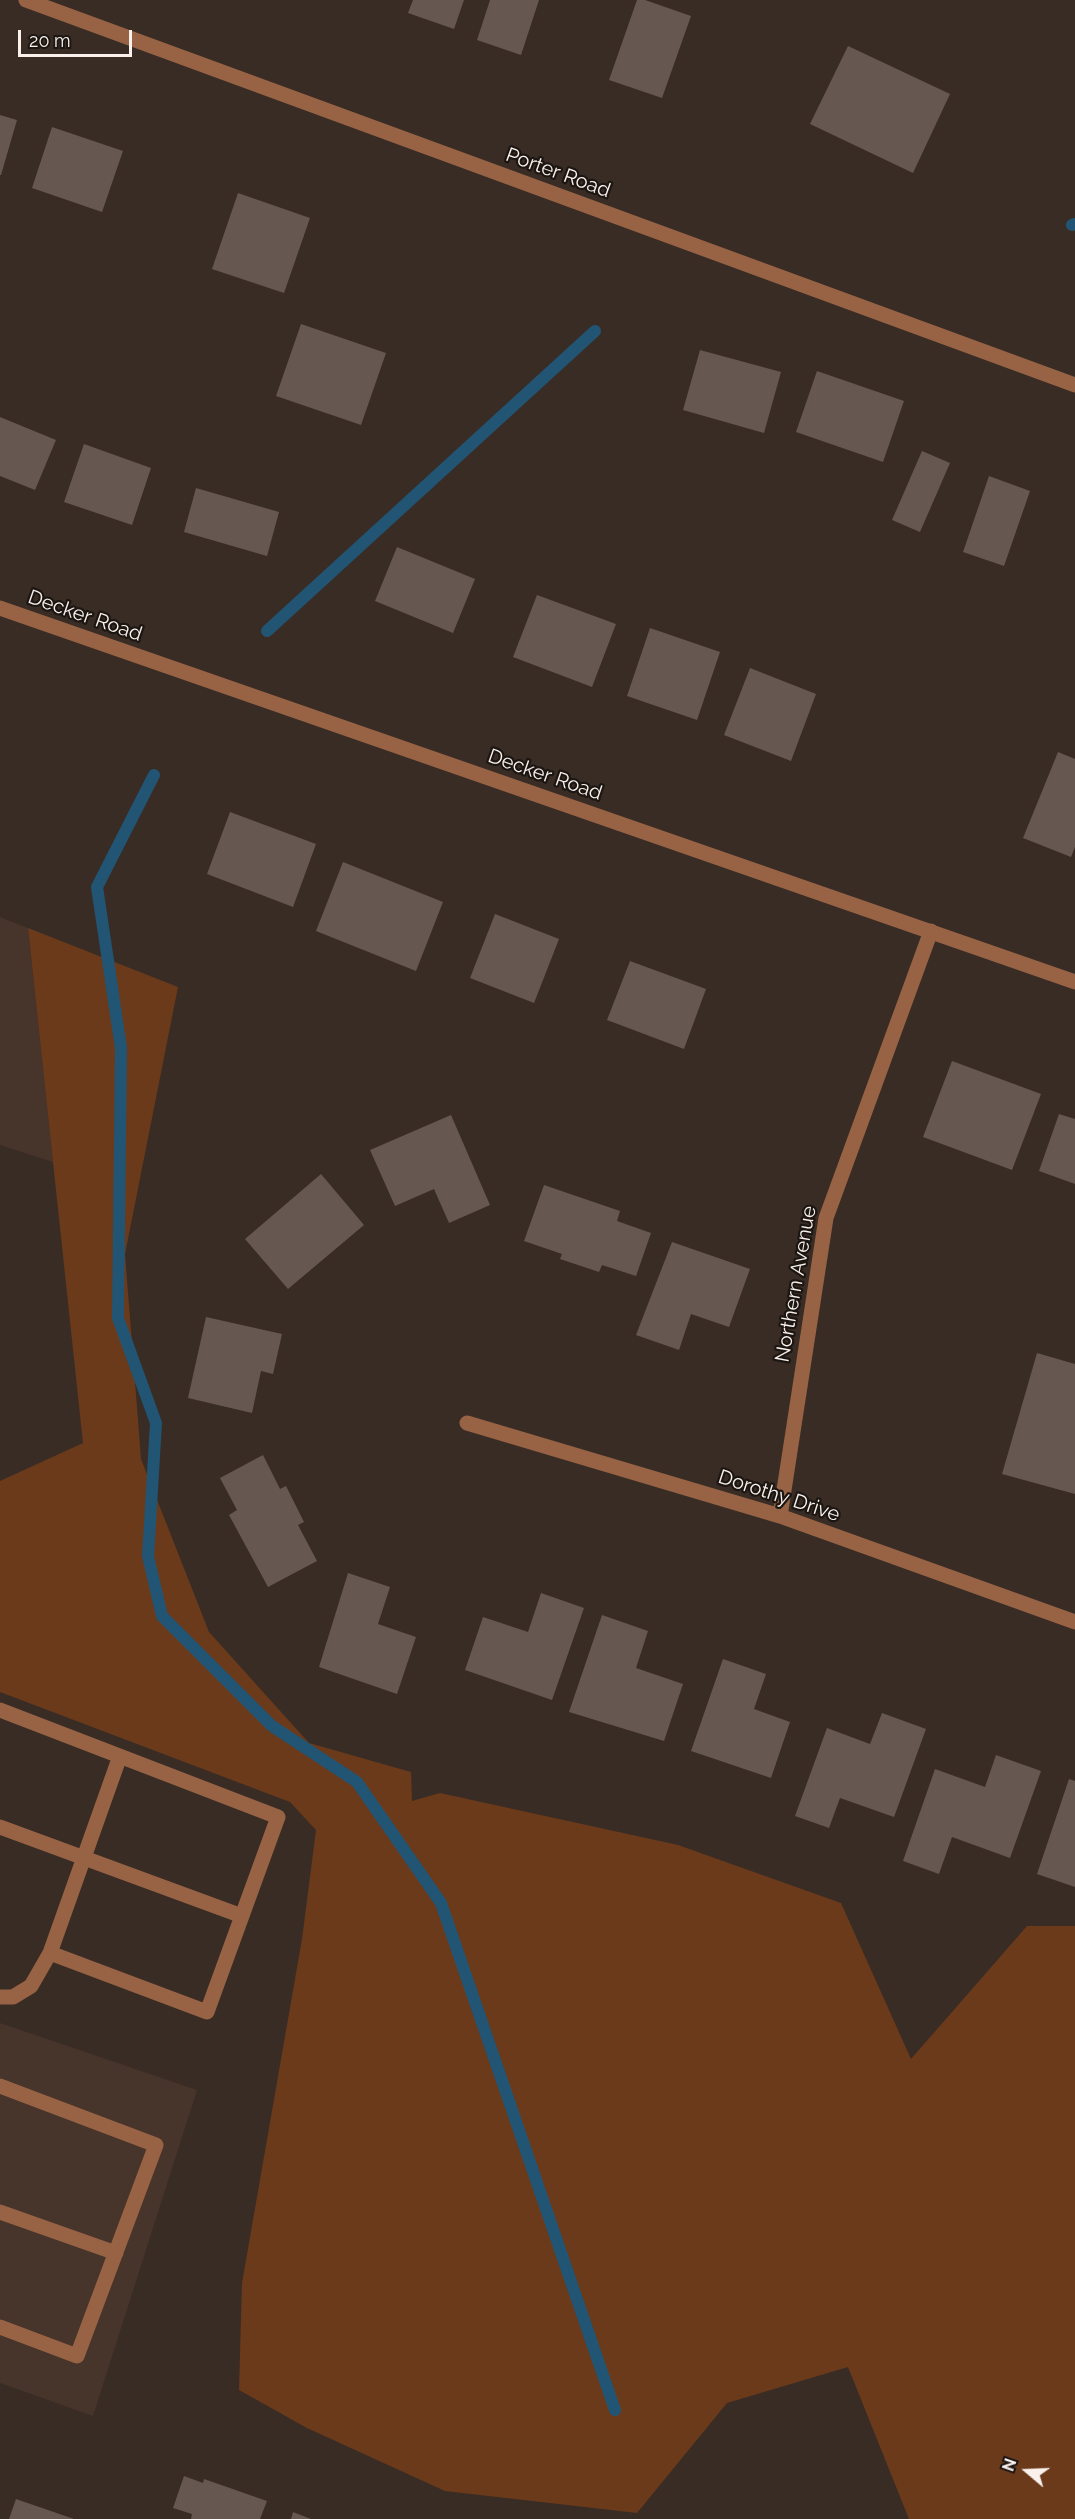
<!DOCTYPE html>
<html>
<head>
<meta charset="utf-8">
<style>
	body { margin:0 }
	#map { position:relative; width:1075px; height:2519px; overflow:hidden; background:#392c25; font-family:Raleway,sans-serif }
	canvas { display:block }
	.north { position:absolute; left:997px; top:2441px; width:60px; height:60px; -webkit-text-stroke:4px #1c1612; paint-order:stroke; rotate:289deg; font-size:16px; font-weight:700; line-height:24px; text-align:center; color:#faf1ed }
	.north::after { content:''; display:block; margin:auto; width:21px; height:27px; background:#faf1ed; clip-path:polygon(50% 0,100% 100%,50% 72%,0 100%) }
	.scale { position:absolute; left:18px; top:30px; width:114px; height:27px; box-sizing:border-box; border:3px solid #faf1ed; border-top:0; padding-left:8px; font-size:18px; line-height:21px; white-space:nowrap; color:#faf1ed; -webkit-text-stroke:4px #1c1612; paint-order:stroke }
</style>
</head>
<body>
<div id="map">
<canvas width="1075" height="2519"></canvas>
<div class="north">N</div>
<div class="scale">20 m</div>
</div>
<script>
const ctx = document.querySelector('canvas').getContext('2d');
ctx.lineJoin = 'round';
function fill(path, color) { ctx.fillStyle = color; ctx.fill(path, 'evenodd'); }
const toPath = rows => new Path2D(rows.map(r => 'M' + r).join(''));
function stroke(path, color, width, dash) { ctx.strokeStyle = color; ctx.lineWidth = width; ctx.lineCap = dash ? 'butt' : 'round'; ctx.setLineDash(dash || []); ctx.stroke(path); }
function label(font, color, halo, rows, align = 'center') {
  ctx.font = font + ' Raleway,sans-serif'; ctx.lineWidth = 4.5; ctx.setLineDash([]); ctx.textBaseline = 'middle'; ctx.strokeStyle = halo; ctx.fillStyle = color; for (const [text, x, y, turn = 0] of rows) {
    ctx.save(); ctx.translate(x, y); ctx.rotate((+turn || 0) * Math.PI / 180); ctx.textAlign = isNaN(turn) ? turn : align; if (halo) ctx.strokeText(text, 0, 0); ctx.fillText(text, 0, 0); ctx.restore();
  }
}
const built = toPath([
	[0,917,28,928,53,1162,0,1145],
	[0,2023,197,2090,93,2416,0,2383]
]);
const green = toPath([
	[28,928,178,987,125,1254,141,1459,209,1632,309,1743,411,1772,412,1801,440,1793,678,1845,841,1903,911,2059,1027,1926,1075,1926,1075,2519,909,2519,848,2367,727,2403,637,2513,445,2491,307,2428,239,2390,242,2283,302,1939,316,1830,290,1802,0,1692,0,1481,83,1443]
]);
const stream = toPath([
	[1072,225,1075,224],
	[267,631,595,331],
	[154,775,97,887,121,1048,118,1318,156,1423,148,1556,162,1616,272,1726,357,1782,441,1903,615,2410]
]);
const building = toPath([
	[413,0,464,0,454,29,408,13],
	[490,0,539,0,521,55,477,40],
	[637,0,645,0,691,16,662,98,609,80],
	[848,46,950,94,913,173,810,124],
	[0,115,17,120,1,175,0,175],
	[52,127,123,151,102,212,32,188],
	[238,193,310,218,284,293,212,269],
	[301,324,386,353,361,425,276,396],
	[700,350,781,372,764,433,683,410],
	[817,371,904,401,883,462,796,432],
	[0,417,56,440,35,490,0,476],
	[84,444,151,468,132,525,64,502],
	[922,451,950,463,920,532,892,520],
	[989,476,1030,491,1004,566,963,552],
	[196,488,279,512,267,556,184,532],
	[397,547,475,579,453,633,375,601],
	[537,595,616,624,592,687,513,657],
	[650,628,720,652,697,720,627,696],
	[750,668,816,694,791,761,724,735],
	[1058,752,1075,759,1075,847,1071,857,1023,838],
	[230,812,316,844,293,907,207,874],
	[343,862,443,902,416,971,316,931],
	[495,914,559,939,534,1003,470,978],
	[630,961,706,989,684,1049,607,1020],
	[952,1061,1041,1094,1012,1170,923,1137],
	[1059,1114,1075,1119,1075,1184,1039,1171],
	[451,1115,490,1205,449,1223,434,1189,395,1206,370,1150],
	[321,1174,364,1225,288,1289,245,1239],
	[544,1185,620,1211,617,1221,651,1233,636,1276,602,1265,599,1272,560,1259,562,1254,524,1241],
	[672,1242,750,1269,729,1327,691,1314,679,1350,636,1335],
	[206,1317,282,1334,273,1374,261,1371,252,1413,188,1398],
	[1037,1353,1075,1364,1075,1494,1002,1474],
	[263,1455,280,1489,286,1486,304,1522,298,1525,317,1561,268,1587,229,1515,237,1510,220,1478],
	[348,1573,390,1587,378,1624,416,1637,397,1694,319,1667],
	[541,1593,584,1608,552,1700,465,1670,483,1617,528,1632],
	[602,1615,648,1631,636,1668,683,1684,664,1741,569,1712],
	[723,1659,766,1674,754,1709,790,1722,771,1778,691,1751],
	[882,1713,926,1729,894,1817,840,1798,829,1828,795,1816,827,1728,870,1744],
	[996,1755,1041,1771,1010,1858,952,1837,939,1874,903,1861,935,1769,985,1787],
	[1069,1779,1075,1781,1075,1887,1037,1874],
	[184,2476,203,2483,204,2479,267,2501,260,2519,191,2519,192,2514,173,2508],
	[16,2499,74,2519,9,2519],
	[293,2512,311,2519,291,2519]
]);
const lane = toPath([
	[0,1710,278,1817,207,2012,50,1953,31,1986,13,1997,0,1997],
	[0,1827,242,1916],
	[50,1953,120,1756],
	[0,2086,156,2145,77,2356,0,2327],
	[0,2212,116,2253]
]);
const street = toPath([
	[26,0,1075,385],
	[0,608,1075,982],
	[467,1423,780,1516,1075,1622],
	[780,1516,826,1218,931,931]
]);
const streetNames = [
	["Porter Road",558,173,20],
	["Decker Road",85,616,19],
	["Decker Road",545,775,19],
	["Northern Avenue",796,1284,-80],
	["Dorothy Drive",779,1496,18]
];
fill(built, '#47342a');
fill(green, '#6b3a1b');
stroke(stream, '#225573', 12);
fill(building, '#665850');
stroke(lane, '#986344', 15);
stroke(street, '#986344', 15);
label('20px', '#faf1ed', '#1c1612', streetNames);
</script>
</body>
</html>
